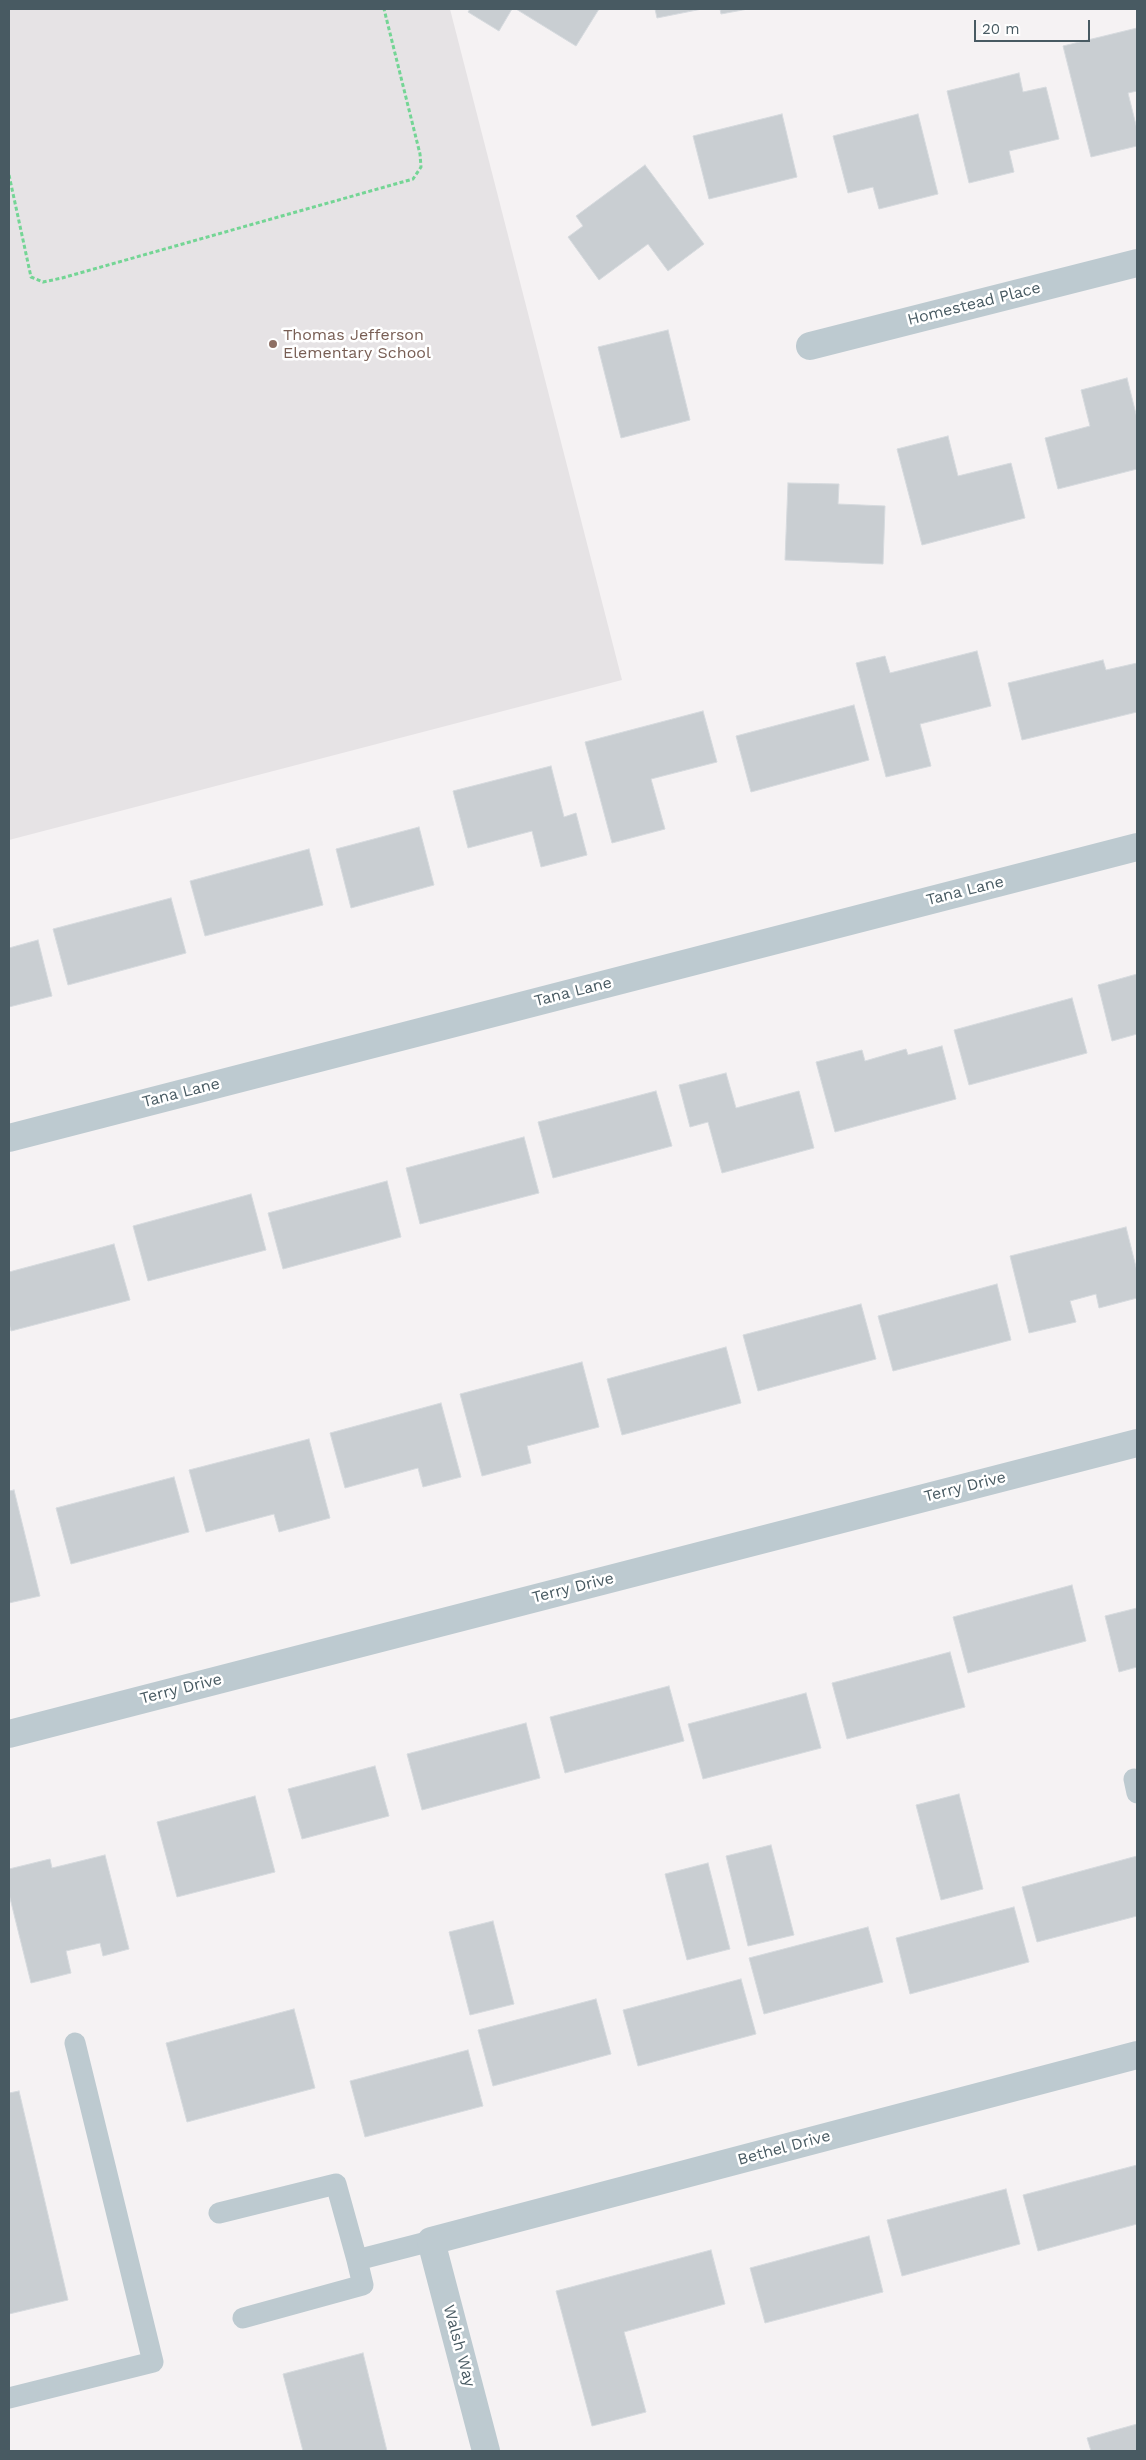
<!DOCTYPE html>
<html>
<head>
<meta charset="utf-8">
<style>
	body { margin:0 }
	#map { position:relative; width:1146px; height:2460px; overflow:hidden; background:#f5f2f3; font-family:"Work Sans",sans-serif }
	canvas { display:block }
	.frame { position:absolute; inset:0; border:10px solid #485a62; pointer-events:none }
	.scale { position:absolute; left:974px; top:20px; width:116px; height:22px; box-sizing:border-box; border:2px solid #485a62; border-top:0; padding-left:6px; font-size:15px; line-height:18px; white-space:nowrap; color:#485a62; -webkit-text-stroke:4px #fff; paint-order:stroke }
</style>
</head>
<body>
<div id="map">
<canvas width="1146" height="2460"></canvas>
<div class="frame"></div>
<div class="scale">20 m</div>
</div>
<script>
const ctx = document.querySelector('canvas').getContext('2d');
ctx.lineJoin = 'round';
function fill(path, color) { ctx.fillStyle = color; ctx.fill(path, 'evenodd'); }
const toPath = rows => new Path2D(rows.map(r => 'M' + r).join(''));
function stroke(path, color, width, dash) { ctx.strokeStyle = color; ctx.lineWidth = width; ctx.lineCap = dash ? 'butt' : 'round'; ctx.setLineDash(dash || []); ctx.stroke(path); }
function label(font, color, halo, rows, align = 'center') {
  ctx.font = font + ' "Work Sans",sans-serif'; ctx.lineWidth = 5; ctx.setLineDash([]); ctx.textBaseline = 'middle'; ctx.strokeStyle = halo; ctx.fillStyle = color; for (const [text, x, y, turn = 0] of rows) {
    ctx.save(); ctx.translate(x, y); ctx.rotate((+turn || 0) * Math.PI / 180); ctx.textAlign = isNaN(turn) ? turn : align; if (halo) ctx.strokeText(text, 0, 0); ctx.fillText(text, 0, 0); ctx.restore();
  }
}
const education = toPath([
	[9,9,450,9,622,680,9,840]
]);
const building = toPath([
	[470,9,512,9,499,31,468,12,470,9],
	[516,9,599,9,576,46,516,9],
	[655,9,702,9,657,18,655,9],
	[720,9,748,9,721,14,720,9],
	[1137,28,1137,91,1128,93,1137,129,1137,146,1091,157,1063,46,1137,28],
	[1019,73,1023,92,1046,87,1059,139,1009,151,1014,172,969,183,947,91,1019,73],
	[782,114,797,177,709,199,693,136,782,114],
	[918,114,938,194,879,209,873,187,848,193,833,136,918,114],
	[645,165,704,244,668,271,648,244,599,280,568,237,583,226,576,216,645,165],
	[668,330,690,420,621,438,598,347,668,330],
	[1127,378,1137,418,1137,469,1058,489,1045,438,1090,426,1081,390,1127,378],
	[948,436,958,476,1011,463,1025,518,922,545,897,449,948,436],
	[788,483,839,484,838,504,885,506,883,564,785,560,788,483],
	[977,651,991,706,920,724,931,766,886,777,856,663,885,656,890,673,977,651],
	[1103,660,1106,670,1137,663,1137,712,1022,740,1008,683,1103,660],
	[854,705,869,760,751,792,736,736,854,705],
	[703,711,717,762,651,779,665,829,612,843,585,742,703,711],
	[551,766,564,817,576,813,587,855,541,867,532,831,468,848,453,791,551,766],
	[419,827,434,885,351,908,336,849,419,827],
	[309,849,323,905,205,936,190,881,309,849],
	[171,898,186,953,68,985,53,929,171,898],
	[38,940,52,996,9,1007,9,948,38,940],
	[1137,974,1137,1034,1112,1041,1098,985,1137,974],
	[1072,998,1087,1053,969,1085,954,1030,1072,998],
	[942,1046,956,1099,835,1132,816,1062,862,1050,865,1061,906,1049,908,1055,942,1046],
	[726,1073,736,1108,799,1091,814,1148,722,1173,708,1122,690,1127,679,1085,726,1073],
	[656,1091,672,1146,553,1178,538,1122,656,1091],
	[524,1137,539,1193,420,1224,406,1168,524,1137],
	[387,1181,401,1237,283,1269,268,1213,387,1181],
	[251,1194,266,1250,148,1281,133,1226,251,1194],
	[1126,1227,1137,1271,1137,1298,1099,1308,1096,1294,1070,1301,1076,1322,1029,1333,1010,1256,1126,1227],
	[114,1244,130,1300,11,1331,9,1323,9,1272,114,1244],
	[997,1284,1011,1340,893,1371,878,1316,997,1284],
	[861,1304,876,1359,758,1391,743,1335,861,1304],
	[726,1347,741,1403,622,1435,607,1379,726,1347],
	[582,1362,599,1427,527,1446,531,1463,482,1476,460,1394,582,1362],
	[441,1403,461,1477,423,1487,418,1468,345,1488,330,1433,441,1403],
	[309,1439,330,1518,279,1532,274,1514,206,1532,189,1470,309,1439],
	[174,1477,189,1532,71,1564,56,1508,174,1477],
	[14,1490,40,1596,9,1603,9,1491,14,1490],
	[1072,1585,1086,1641,968,1673,953,1617,1072,1585],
	[1137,1608,1137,1667,1119,1672,1105,1616,1137,1608],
	[950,1652,965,1707,847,1739,832,1683,950,1652],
	[669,1686,684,1741,565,1773,550,1717,669,1686],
	[806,1693,821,1748,703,1779,688,1724,806,1693],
	[526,1723,540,1778,422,1810,407,1754,526,1723],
	[375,1766,389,1816,302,1839,288,1789,375,1766],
	[959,1794,983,1889,941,1900,916,1805,959,1794],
	[255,1796,275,1872,177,1897,157,1822,255,1796],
	[771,1845,794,1935,748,1946,726,1856,771,1845],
	[105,1855,129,1949,103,1956,100,1943,66,1951,71,1973,31,1983,9,1894,9,1869,50,1859,52,1868,105,1855],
	[1137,1856,1137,1916,1037,1942,1022,1887,1137,1856],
	[708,1863,730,1949,687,1960,665,1874,708,1863],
	[1014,1907,1029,1962,910,1994,896,1938,1014,1907],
	[493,1921,514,2004,470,2015,449,1932,493,1921],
	[868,1927,883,1982,764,2014,749,1958,868,1927],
	[741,1979,756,2034,638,2066,623,2010,741,1979],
	[596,1999,611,2054,493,2086,478,2030,596,1999],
	[294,2009,315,2088,187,2122,166,2043,294,2009],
	[468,2050,483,2106,365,2137,350,2081,468,2050],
	[19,2091,68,2300,9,2314,9,2093,19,2091],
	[1137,2165,1137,2224,1038,2251,1023,2195,1137,2165],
	[1006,2189,1020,2244,902,2276,887,2220,1006,2189],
	[869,2236,883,2292,765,2323,750,2268,869,2236],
	[711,2250,725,2304,624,2332,646,2412,592,2426,556,2291,711,2250],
	[363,2353,387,2451,303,2451,283,2374,363,2353],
	[1137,2424,1137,2451,1091,2451,1087,2438,1137,2424]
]);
const path = toPath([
	[9,175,31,277,43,282,62,278,413,179,421,167,420,154,384,9]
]);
const lane = toPath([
	[1134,1779,1137,1793],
	[219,2213,336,2184,357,2260,431,2241],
	[243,2318,363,2285,357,2260],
	[9,2398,153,2362,75,2043]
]);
const street = toPath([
	[810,346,1137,263],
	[9,1138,1137,847],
	[9,1734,1137,1443],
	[486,2451,431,2241,1137,2055]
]);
const markers = [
	[273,344,5,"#8d6e63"]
];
const streetNames = [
	["Homestead Place",974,304,-14],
	["Tana Lane",965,891,-14],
	["Tana Lane",573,992,-14],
	["Tana Lane",181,1093,-14],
	["Terry Drive",965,1487,-14],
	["Terry Drive",573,1588,-14],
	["Terry Drive",181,1689,-14],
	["Bethel Drive",784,2148,-15],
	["Walsh Way",459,2346,75]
];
const educationNames = [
	["Thomas Jefferson",283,335],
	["Elementary School",283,353]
];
fill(education, '#e6e3e5');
fill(building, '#c9ced2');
stroke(building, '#d6dade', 1);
stroke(path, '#74d595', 3, [4, 2.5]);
stroke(lane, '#bdcad0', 21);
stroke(street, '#bdcad0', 28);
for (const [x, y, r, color] of markers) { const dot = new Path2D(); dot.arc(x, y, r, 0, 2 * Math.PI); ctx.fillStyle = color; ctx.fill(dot); stroke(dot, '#fff', 2); }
label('16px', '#485a62', '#fff', streetNames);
label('16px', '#785e54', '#fff', educationNames, 'left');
</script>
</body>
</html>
